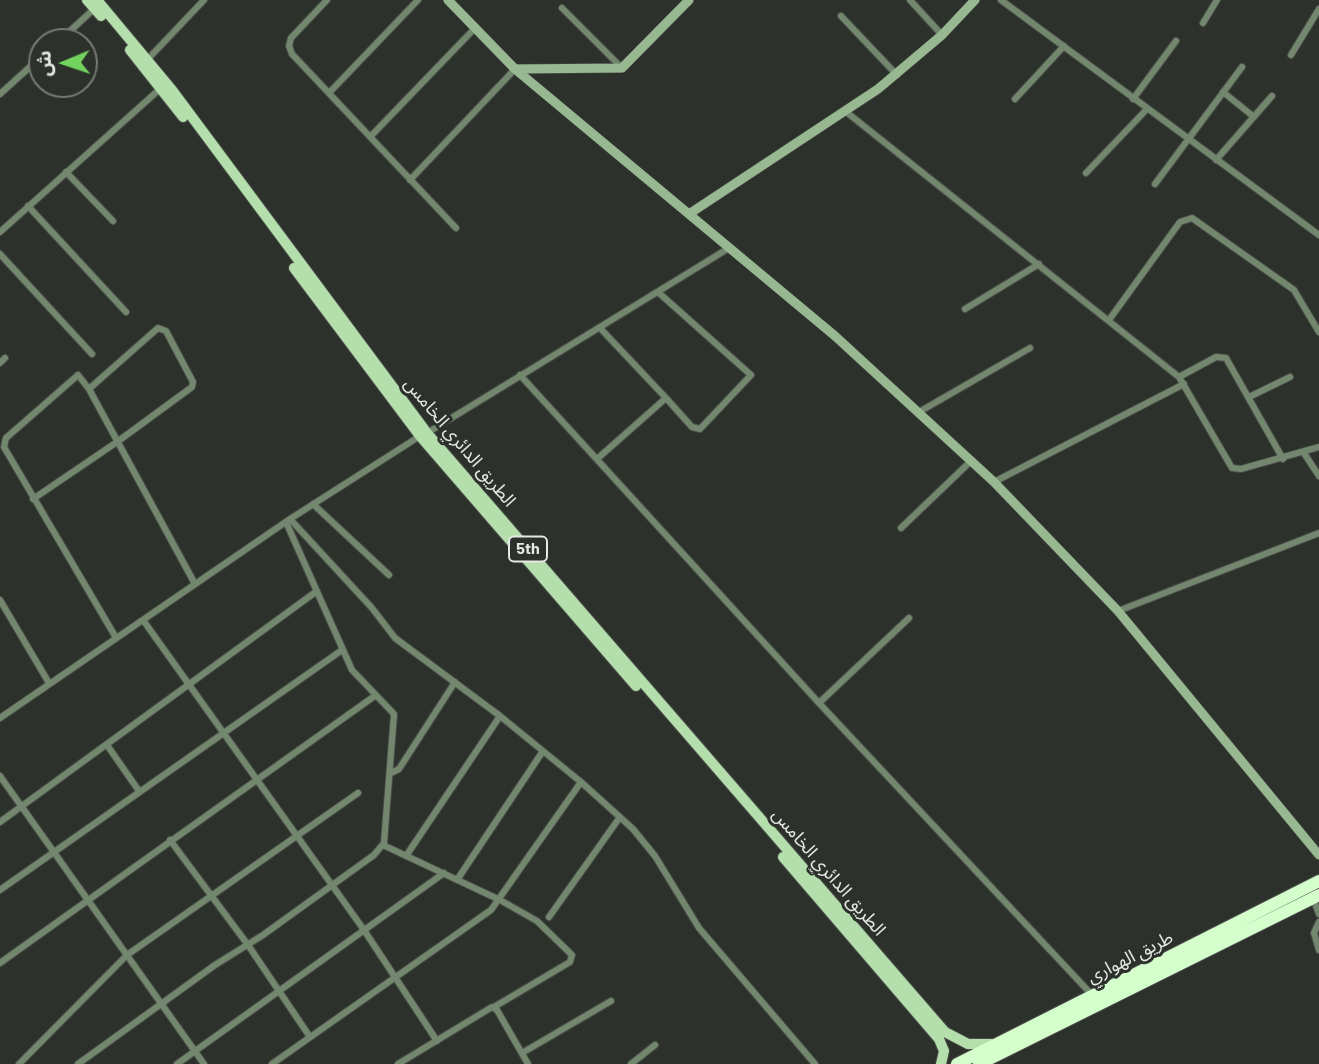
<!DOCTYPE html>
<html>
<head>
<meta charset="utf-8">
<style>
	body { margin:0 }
	#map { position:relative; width:1319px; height:1064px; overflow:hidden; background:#2c312b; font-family:Barlow,"Noto Sans Arabic",sans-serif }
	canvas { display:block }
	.north { position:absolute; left:28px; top:28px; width:70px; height:70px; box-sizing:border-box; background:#2c312b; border:2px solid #767a75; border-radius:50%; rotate:268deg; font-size:19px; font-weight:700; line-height:28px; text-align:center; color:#e5e8e4 }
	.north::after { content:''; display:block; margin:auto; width:24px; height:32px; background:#72d25e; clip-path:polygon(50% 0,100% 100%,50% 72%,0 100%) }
</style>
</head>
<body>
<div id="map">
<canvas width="1319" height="1064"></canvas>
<div class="north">ش</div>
</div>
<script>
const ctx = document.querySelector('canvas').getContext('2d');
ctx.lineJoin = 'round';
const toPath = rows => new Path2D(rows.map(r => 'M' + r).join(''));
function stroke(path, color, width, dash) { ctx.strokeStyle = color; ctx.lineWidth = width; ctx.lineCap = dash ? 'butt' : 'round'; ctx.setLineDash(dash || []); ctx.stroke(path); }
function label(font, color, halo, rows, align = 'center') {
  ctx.font = font + ' Barlow,"Noto Sans Arabic",sans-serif'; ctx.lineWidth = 6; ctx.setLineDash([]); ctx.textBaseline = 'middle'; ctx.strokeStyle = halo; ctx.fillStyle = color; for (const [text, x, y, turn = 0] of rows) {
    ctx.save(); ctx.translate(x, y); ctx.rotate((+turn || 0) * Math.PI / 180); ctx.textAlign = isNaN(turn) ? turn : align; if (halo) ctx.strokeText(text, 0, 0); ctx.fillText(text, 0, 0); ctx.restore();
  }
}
const street = toPath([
	[327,0,291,38,289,46,292,54,456,228],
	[910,0,942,35],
	[1001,0,1319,235],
	[562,8,622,68],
	[841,16,897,75],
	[1203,23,1217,0],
	[58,42,94,9],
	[1291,55,1319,9],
	[147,60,204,0],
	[1223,92,1254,117],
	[329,93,418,0],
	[0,94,42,56],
	[1015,99,1064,46],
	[1133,99,1176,41],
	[845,111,1179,377,1232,468,1241,469,1319,447],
	[370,137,476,27],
	[1216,160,1272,96],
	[66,172,113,221],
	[1086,173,1147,109],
	[410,180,515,69],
	[1155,184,1242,67],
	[28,206,126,312],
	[0,232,161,88],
	[0,254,92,354],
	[659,293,751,375,700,429,692,427,666,398],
	[965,309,1039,264],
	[1109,320,1180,222,1192,218,1294,290,1319,332],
	[0,363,5,358],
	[520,375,819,703,1093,996],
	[1179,377,1216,357,1226,358,1283,459],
	[1249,397,1290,377],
	[919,412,1030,348],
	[427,433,729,248],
	[1304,453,1319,476],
	[597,459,666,398,600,328],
	[994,482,1184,384],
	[33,499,117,442,192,387,193,382,166,331,158,328,89,389],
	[313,504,389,575],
	[290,519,372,608,395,638,500,716,581,782,633,829,655,856,699,928,815,1064],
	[901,528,971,461],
	[0,600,49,683],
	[1118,611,1319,533],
	[143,620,364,930,437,1041],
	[115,636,4,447,6,438,78,375,89,389,195,584],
	[819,703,909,618],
	[0,718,290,519,420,436],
	[107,745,139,791],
	[391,773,399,769,455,682],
	[0,776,204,1064],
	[0,822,317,591],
	[170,840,248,945,310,1037],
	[383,845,500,900,537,921,572,955,570,962,494,1007],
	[406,856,500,716],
	[457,880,543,751],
	[0,890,342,650],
	[1313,898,1319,914],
	[549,917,620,817],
	[1319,922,1314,933,1319,950],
	[0,963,376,695],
	[522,1053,611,1001],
	[19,1064,127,955,358,793],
	[78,1064,215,965,263,935,374,855,384,843,394,714,352,670,286,522],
	[177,1064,444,873],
	[272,1064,491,910,581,782],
	[398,1064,492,1007,497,1010,528,1064],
	[631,1064,655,1045]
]);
const secondary = toPath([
	[448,0,515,69,835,336,994,482,1118,611,1319,855],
	[515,69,622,68,689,0],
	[689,214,878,89,942,35,975,0]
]);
const primary = toPath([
	[87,0,101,16],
	[97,0,172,90,427,433,945,1032,968,1044,992,1044],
	[130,50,183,117],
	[294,268,420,436,636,686],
	[783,857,939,1039,944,1051,941,1064]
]);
const highway = toPath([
	[957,1064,1319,881],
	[979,1064,1319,895]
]);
const shields = [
	[528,549,38]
];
const shieldNames = [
	["5th",528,549]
];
const streetNames = [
	["الطريق الدائري الخامس",460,442,50],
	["الطريق الدائري الخامس",829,872,49],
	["طريق الهواري",1130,957,-27]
];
stroke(street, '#4a4e49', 8);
stroke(secondary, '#4a4e49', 10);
stroke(primary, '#4a4e49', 12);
stroke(highway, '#4a4e49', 14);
stroke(street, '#72876e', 6);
stroke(secondary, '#98b891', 9);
stroke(primary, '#b4deac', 10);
stroke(highway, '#d5fecd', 12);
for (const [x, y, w] of shields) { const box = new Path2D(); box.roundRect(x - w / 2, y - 12.5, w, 25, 5); ctx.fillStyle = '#2c312b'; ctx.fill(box); stroke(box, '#e5e8e4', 2); }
label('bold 16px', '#e5e8e4', null, shieldNames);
label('18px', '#e5e8e4', '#2c312b', streetNames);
</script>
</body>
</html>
